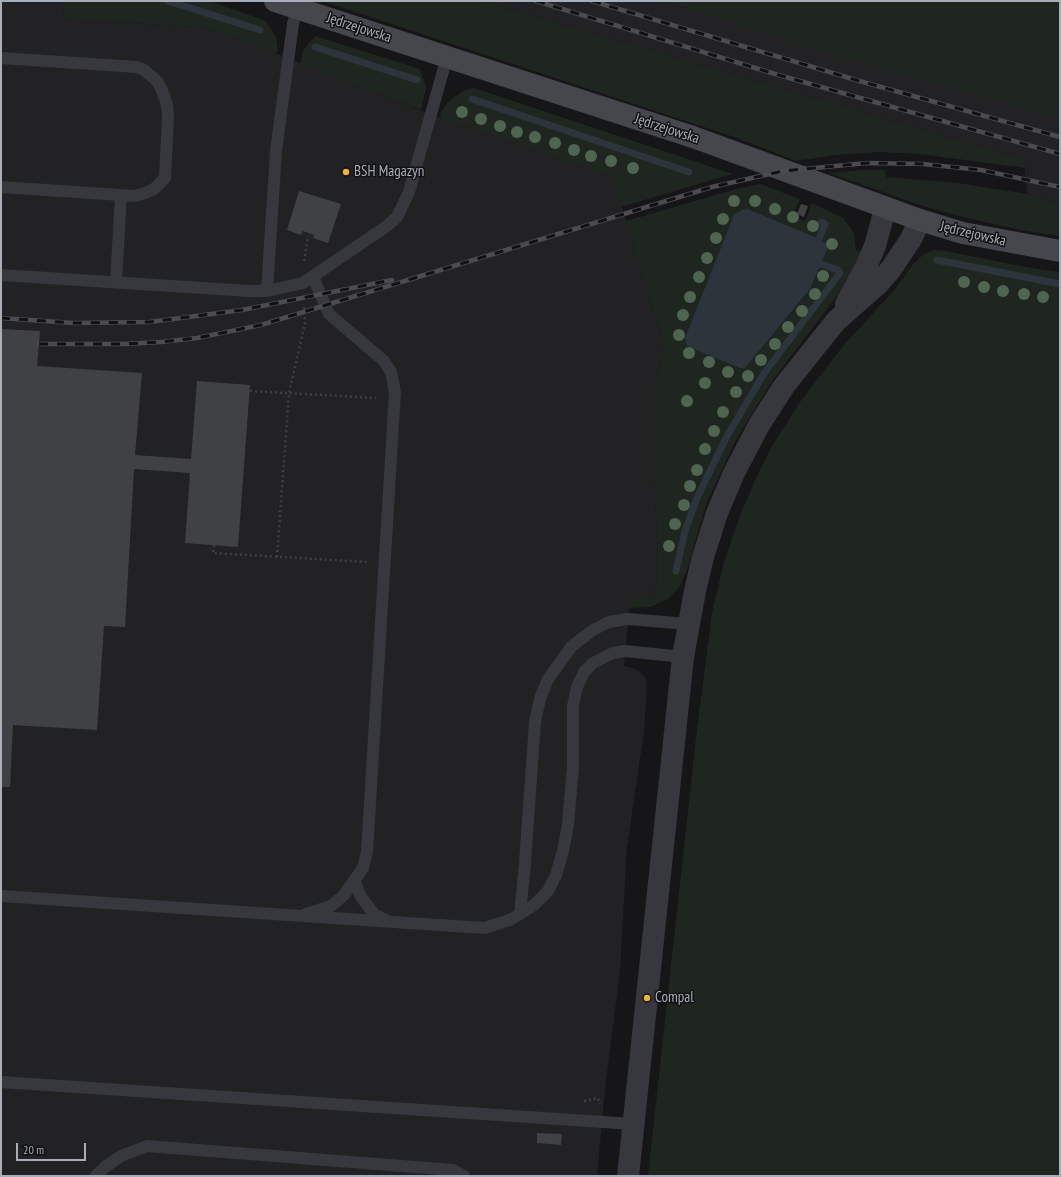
<!DOCTYPE html>
<html>
<head>
<meta charset="utf-8">
<style>
	body { margin:0 }
	#map { position:relative; width:1061px; height:1177px; overflow:hidden; background:#161618; font-family:"PT Sans Narrow",sans-serif }
	canvas { display:block }
	.frame { position:absolute; inset:0; border:2px solid #a8adb8; pointer-events:none }
	.scale { position:absolute; left:16px; top:1143px; width:70px; height:18px; box-sizing:border-box; border:2px solid #a8adb8; border-top:0; padding-left:5px; font-size:12px; line-height:14px; white-space:nowrap; color:#a8adb8; -webkit-text-stroke:3px #111113; paint-order:stroke }
</style>
</head>
<body>
<div id="map">
<canvas width="1061" height="1177"></canvas>
<div class="frame"></div>
<div class="scale">20 m</div>
</div>
<script>
const ctx = document.querySelector('canvas').getContext('2d');
ctx.lineJoin = 'round';
function fill(path, color) { ctx.fillStyle = color; ctx.fill(path, 'evenodd'); }
const toPath = rows => new Path2D(rows.map(r => 'M' + r).join(''));
function stroke(path, color, width, dash) { ctx.strokeStyle = color; ctx.lineWidth = width; ctx.lineCap = dash ? 'butt' : 'round'; ctx.setLineDash(dash || []); ctx.stroke(path); }
function label(font, color, halo, rows, align = 'center') {
  ctx.font = font + ' "PT Sans Narrow",sans-serif'; ctx.lineWidth = 3; ctx.setLineDash([]); ctx.textBaseline = 'middle'; ctx.strokeStyle = halo; ctx.fillStyle = color; for (const [text, x, y, turn = 0] of rows) {
    ctx.save(); ctx.translate(x, y); ctx.rotate((+turn || 0) * Math.PI / 180); ctx.textAlign = isNaN(turn) ? turn : align; if (halo) ctx.strokeText(text, 0, 0); ctx.fillText(text, 0, 0); ctx.restore();
  }
}
const built = toPath([
	[1,1,64,1,63,19,211,28,430,114,613,178,664,345,654,389,654,475,658,561,655,599,630,598,624,666,633,668,640,672,646,678,647,687,644,732,627,847,620,971,605,1089,597,1176,1,1176],
	[482,1,1060,1,1060,203,1027,194,1024,159]
]);
const green = toPath([
	[64,1,210,1,266,21,276,37,278,51,276,54,211,28,63,19],
	[322,1,482,1,1024,159,1025,168,920,154,879,152,836,155,796,161,737,138],
	[666,1,1060,1,1060,117,1026,109,841,57],
	[315,36,420,69,426,88,421,110,300,64,304,49],
	[474,88,700,163,732,174,621,207,613,178,441,118,440,113,448,102,463,91],
	[863,170,885,170,886,177,958,183,1027,194,1060,203,1060,236,1021,230,962,217,920,205,829,173],
	[760,184,800,199,793,216,805,221,812,203,843,218,854,233,856,250,862,252,855,272,770,384,736,440,707,502,686,573,680,586,669,598,661,602,650,607,629,608,630,597,655,599,658,561,654,475,654,389,664,345,626,221,736,189],
	[748,209,815,237,829,245,810,289,745,368,739,368,688,346],
	[935,250,946,251,1025,267,1060,272,1060,1176,648,1176,696,737,712,613,724,562,741,513,757,476,772,446,800,402,843,346,897,287,913,264,924,254]
]);
const water = toPath([
	[748,209,815,237,829,245,810,289,745,368,739,368,687,346,685,338,734,215,742,210]
]);
const stream = toPath([
	[168,1,260,30],
	[315,47,417,80],
	[472,99,689,172],
	[819,239,825,224,821,222],
	[937,260,1060,284],
	[676,571,685,531,697,498,727,436,765,372,840,273,838,270,821,264]
]);
const building = toPath([
	[299,191,341,204,328,243,313,238,314,235,303,231,301,235,287,230],
	[801,204,808,206,804,217,797,214],
	[1,329,40,331,37,366,142,373,135,455,191,459,197,381,250,385,238,547,185,543,190,473,134,469,125,627,104,626,97,730,13,725,10,787,1,787],
	[537,1133,562,1134,561,1145,537,1143]
]);
const path = toPath([
	[304,261,308,236],
	[250,391,376,398],
	[214,545,213,553,367,562],
	[277,557,289,393,305,323,304,304],
	[584,1101,598,1098,600,1104]
]);
const lane = toPath([
	[1,58,137,67,144,70,157,81,162,90,167,105,168,117,165,178,154,189,145,193,135,196,1,187],
	[1,275,249,291,267,291,303,283,387,226,397,217,409,192,447,57],
	[116,282,121,195],
	[267,291,276,151,293,24,297,8],
	[355,882,361,897,375,915,386,920],
	[1,896,469,927,485,928,512,919,534,905,548,891,556,875,563,851,568,825,573,766,573,706,577,687,584,672,593,663,613,653,625,651,683,657],
	[306,914,331,906,344,895,363,868,367,852,395,392,391,372,384,361,329,314,313,277],
	[520,914,525,863,535,722,540,699,548,679,572,646,593,630,609,622,628,619,688,624],
	[1,1082,633,1124],
	[96,1176,105,1167,121,1156,147,1146,453,1170,464,1176]
]);
const street = toPath([
	[846,304,866,267,875,246,885,209],
	[628,1176,683,657,695,591,703,557,717,513,734,473,759,425,784,386,836,321,878,284,891,269,911,239,920,220]
]);
const secondary = toPath([
	[275,1,693,137,920,220,963,233,1060,251]
]);
const rail = toPath([
	[536,1,775,74,1060,154],
	[592,1,856,80,1060,137],
	[1,318,73,323,150,322,242,310,392,280],
	[39,344,124,344,161,342,197,338,261,325,712,187,783,171,867,163,923,164,981,170,1060,187]
]);
const trees = [
	[462,112],
	[481,119],
	[500,126],
	[517,132],
	[535,137],
	[555,143],
	[574,150],
	[591,156],
	[611,161],
	[633,168],
	[734,201],
	[755,201],
	[775,209],
	[793,217],
	[723,219],
	[813,226],
	[716,238],
	[832,244],
	[707,258],
	[823,276],
	[699,277],
	[964,282],
	[984,287],
	[1003,291],
	[815,294],
	[1024,294],
	[690,297],
	[1043,297],
	[802,311],
	[683,315],
	[788,327],
	[679,335],
	[775,344],
	[689,353],
	[761,360],
	[709,362],
	[728,372],
	[748,376],
	[705,383],
	[736,392],
	[687,401],
	[723,412],
	[714,431],
	[705,449],
	[697,470],
	[690,486],
	[684,505],
	[675,524],
	[669,546]
];
const markers = [
	[346,172,4,"#f2b134"],
	[647,998,4,"#f2b134"]
];
const streetNames = [
	["Jędrzejowska",359,28,18],
	["Jędrzejowska",667,129,18],
	["Jędrzejowska",973,234,13]
];
const poiNames = [
	["BSH Magazyn",354,172],
	["Compal",655,998]
];
fill(built, '#222225');
fill(green, '#1e261f');
fill(water, '#2c353c');
stroke(stream, '#2c353c', 7);
fill(building, '#404145');
stroke(path, '#3d3f44', 2.5, [2, 3]);
stroke(lane, '#37383d', 12);
stroke(street, '#37383d', 22);
stroke(secondary, '#45474d', 22);
stroke(rail, '#4a4c52', 4.5);
stroke(rail, '#111113', 3, [9]);
ctx.fillStyle = '#506452';
for (const [x, y] of trees) { ctx.beginPath(); ctx.arc(x, y, 6, 0, 2 * Math.PI); ctx.fill(); }
for (const [x, y, r, color] of markers) { const dot = new Path2D(); dot.arc(x, y, r, 0, 2 * Math.PI); ctx.fillStyle = color; ctx.fill(dot); stroke(dot, '#111113', 1.5); }
label('15px', '#a8adb8', '#111113', streetNames);
label('15px', '#a8adb8', '#111113', poiNames, 'left');
</script>
</body>
</html>
